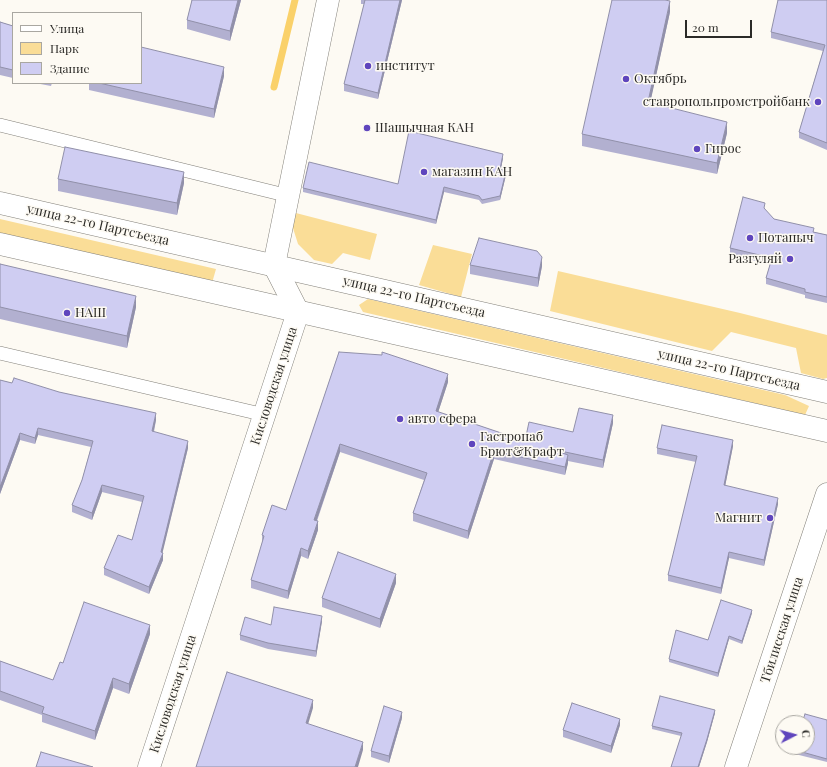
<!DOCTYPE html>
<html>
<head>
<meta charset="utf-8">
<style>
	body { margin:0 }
	#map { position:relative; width:827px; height:767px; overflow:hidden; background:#fdfaf3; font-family:"Playfair Display",serif }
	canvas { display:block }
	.legend { position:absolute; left:12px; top:12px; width:130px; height:72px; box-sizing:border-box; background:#fdfaf3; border:1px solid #a9a7a1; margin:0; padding:5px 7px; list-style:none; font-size:12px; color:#2b2a27 }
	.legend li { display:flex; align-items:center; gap:8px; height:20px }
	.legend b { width:20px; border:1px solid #a9a7a1 }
	.north { position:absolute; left:775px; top:715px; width:40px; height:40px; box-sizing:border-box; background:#fdfaf3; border:1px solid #a9a7a1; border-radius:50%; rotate:84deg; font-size:11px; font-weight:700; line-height:16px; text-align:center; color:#2b2a27 }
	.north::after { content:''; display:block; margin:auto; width:14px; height:18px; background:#5f45bd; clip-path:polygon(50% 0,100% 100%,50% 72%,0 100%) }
	.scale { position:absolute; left:685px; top:20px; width:67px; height:18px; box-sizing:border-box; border:2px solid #2b2a27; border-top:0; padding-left:5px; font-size:12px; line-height:14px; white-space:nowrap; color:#2b2a27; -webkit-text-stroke:3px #fdfaf3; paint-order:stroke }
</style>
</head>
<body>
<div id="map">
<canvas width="827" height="767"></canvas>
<ul class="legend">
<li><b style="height:5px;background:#fff"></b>Улица</li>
<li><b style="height:11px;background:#fadd97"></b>Парк</li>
<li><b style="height:11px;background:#cfcdf2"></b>Здание</li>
</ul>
<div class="north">С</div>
<div class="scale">20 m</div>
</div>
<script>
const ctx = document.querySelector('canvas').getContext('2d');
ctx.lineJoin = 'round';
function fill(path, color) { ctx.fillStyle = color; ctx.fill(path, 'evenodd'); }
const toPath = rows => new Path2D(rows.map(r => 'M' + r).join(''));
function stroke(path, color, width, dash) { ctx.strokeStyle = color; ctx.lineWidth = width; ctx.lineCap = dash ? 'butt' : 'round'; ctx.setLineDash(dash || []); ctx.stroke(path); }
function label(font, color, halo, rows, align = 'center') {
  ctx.font = font + ' "Playfair Display",serif'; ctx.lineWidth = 3; ctx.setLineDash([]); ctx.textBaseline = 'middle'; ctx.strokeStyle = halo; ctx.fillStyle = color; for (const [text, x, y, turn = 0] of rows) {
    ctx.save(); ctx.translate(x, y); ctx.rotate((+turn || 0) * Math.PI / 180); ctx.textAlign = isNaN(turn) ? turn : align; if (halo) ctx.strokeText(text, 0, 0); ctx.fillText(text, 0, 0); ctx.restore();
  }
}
const green = toPath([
	[292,212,377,234,370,260,343,253,332,264,314,260,298,244,292,225],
	[0,219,216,269,212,283,0,234],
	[433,245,472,254,461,297,419,285],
	[558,271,740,313,827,335,827,378,823,379,801,373,796,348,731,332,712,351,550,311],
	[368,299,785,395,809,406,805,415,363,312,359,305]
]);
const stream = toPath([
	[274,87,295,0]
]);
const lane = toPath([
	[0,125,289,196],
	[0,353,265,415]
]);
const street = toPath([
	[149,767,298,312,274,265,328,0],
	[736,767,827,494]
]);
const secondary = toPath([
	[0,203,827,392],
	[0,244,827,431]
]);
const wall = toPath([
	[192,0,241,0,230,41,187,29,187,20],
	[361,0,402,0,378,99,344,91,344,84,364,4,361,4],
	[827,0,827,150,799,138,799,132,823,51,771,38,771,32],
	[670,12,650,102,727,133,717,174,582,146,582,134],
	[0,22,13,26,13,78,0,75],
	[224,76,214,118,89,90,89,83,141,83],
	[35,83,52,83,51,86],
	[503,158,501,169,506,175,500,200,482,204,479,200,444,192,436,224,303,192,303,188,398,184],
	[58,179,184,183,177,215,58,191],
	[765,210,774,219,814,232,827,235,827,303,805,298,805,295,766,284,766,278,770,264,730,255,730,248],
	[0,264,136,307,127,348,0,319],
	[470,265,542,266,538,287,470,274],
	[339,352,448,382,438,412,525,441,573,432,613,423,603,468,568,461,568,463,565,475,494,459,468,539,413,521,413,513,424,480,340,452,317,521,318,530,308,559,301,556,288,599,251,588,251,580,262,543,262,535,286,510],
	[0,380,12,383,59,392,156,420,154,432,188,448,162,553,163,560,149,594,104,575,104,568,132,540,142,502,102,492,92,520,72,512,72,505,82,480,91,447,38,435,35,444,20,440,0,494],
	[733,446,725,486,778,504,764,566,729,558,721,594,668,581,668,575,696,462,657,454,657,448],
	[396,583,380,628,322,607,322,598],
	[752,613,742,644,729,639,718,677,669,662,669,659,708,640],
	[322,621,316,657,268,649,240,640,240,635,271,625],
	[150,634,129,694,113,688,95,740,42,722,42,715,0,700,0,661,53,680,63,663],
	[715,713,707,742,699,767,671,767,681,736,652,729,652,726],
	[402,718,389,763,371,757,371,751],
	[827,720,827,762,795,754,795,750],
	[620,725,611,753,563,737,563,730]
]);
const shadedWall = toPath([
	[238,0,241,0,230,41,230,31],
	[400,0,402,0,378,99,378,93],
	[670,1,670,12,648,113,648,102],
	[224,67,224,76,214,118,214,109],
	[727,122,727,133,717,174,717,163],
	[503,154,503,158,500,173,500,169],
	[506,171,506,175,500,200,500,196],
	[184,172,184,183,177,215,177,203],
	[444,187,444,192,436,224,436,220],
	[542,257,542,266,538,287,538,278],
	[136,296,136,307,127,348,127,336],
	[448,374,448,382,436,419,436,411],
	[156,413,156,420,152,438,152,431],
	[613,415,613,423,603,468,603,460],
	[38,428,38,435,35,444,35,438],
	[20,433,20,440,0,494,0,487],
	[733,440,733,446,724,492,724,485],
	[188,441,188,448,161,559,161,552],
	[340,444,340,452,314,528,314,520],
	[494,451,494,459,468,539,468,531],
	[568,455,568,463,565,475,565,467],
	[102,485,102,492,92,520,92,513],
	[778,498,778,504,764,566,764,560],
	[318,521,318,530,308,559,308,551],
	[301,548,301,556,288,599,288,591],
	[729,552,729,558,721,594,721,588],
	[163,553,163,560,149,594,149,587],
	[396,574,396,583,380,628,380,619],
	[752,610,752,613,742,644,742,641],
	[322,616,322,621,316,657,316,651],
	[150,625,150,634,129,694,129,684],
	[729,636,729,639,718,677,718,673],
	[113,678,113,688,95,740,95,731],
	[313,700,313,708,306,731,306,723],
	[715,710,715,713,707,742,699,767,698,767],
	[402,712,402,718,389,763,389,756],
	[620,719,620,725,611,753,611,746],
	[363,742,363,750,358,767,355,767]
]);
const building = toPath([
	[192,0,238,0,230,31,187,20,192,0],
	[365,0,400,0,378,93,344,84,365,0],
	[612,0,665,0,670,1,648,102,727,122,717,163,582,134,612,0],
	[778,0,827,0,827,143,799,132,825,45,771,32,778,0],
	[0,22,13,26,13,70,0,67,0,22],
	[141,47,224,67,214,109,99,83,141,83,141,47],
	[409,131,503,154,500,169,506,171,500,196,482,200,479,196,444,187,436,220,303,188,309,162,398,184,409,131],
	[65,147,184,172,177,203,58,179,65,147],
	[743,197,765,203,764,208,774,219,814,228,813,232,827,235,827,297,805,292,805,289,766,278,772,258,730,248,743,197],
	[479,238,537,251,542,257,538,278,470,265,479,238],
	[0,264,136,296,127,336,0,307,0,264],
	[339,352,382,355,382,352,448,374,436,411,525,441,529,422,573,432,579,408,613,415,603,460,551,449,568,455,565,467,494,451,468,531,413,513,427,473,340,444,314,520,318,521,308,551,301,548,288,591,251,580,264,536,262,535,272,505,286,510,339,352],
	[14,378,59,392,156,413,152,431,188,441,161,552,163,553,149,587,104,568,118,535,132,540,144,496,102,485,92,513,72,505,82,480,93,441,38,428,35,438,20,433,0,487,0,380,12,383,14,378],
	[662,425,733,440,724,485,778,498,764,560,729,552,721,588,668,575,697,456,657,448,662,425],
	[338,552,396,574,380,619,322,598,338,552],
	[721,600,752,610,742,641,729,636,718,673,669,659,676,630,708,640,721,600],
	[84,602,150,625,129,684,113,678,95,731,42,713,44,707,0,691,0,661,53,680,60,662,63,663,84,602],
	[274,607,322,616,316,651,268,643,240,635,245,617,271,625,274,607],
	[227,672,313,700,306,723,363,742,355,767,196,767,227,672],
	[660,696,715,710,707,739,698,767,671,767,682,733,652,726,660,696],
	[572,703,620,719,611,746,563,730,572,703],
	[384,706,402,712,389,756,371,751,384,706],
	[805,714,827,720,827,759,795,750,796,747,807,747,807,723,802,723,805,714],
	[41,752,93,767,36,767,41,752]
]);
const markers = [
	[368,66,4,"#5f45bd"],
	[626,79,4,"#5f45bd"],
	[818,102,4,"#5f45bd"],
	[367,128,4,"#5f45bd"],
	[697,149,4,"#5f45bd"],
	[424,172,4,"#5f45bd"],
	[750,238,4,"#5f45bd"],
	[790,259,4,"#5f45bd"],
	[67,313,4,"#5f45bd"],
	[400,419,4,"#5f45bd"],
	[472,444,4,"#5f45bd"],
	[770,518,4,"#5f45bd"]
];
const poiNames = [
	["институт",376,66],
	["Октябрь",634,79],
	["ставропольпромстройбанк",810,102,"right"],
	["Шашычная КАН",375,128],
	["Гирос",705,149],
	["магазин КАН",432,172],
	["Потапыч",758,238],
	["Разгуляй",782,259,"right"],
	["НАШ",75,313],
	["авто сфера",408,419],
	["Гастропаб",480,437],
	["Брют&Крафт",480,452],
	["Магнит",762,518,"right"]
];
const streetNames = [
	["улица 22-го Партсъезда",98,225,13],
	["улица 22-го Партсъезда",414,297,13],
	["улица 22-го Партсъезда",729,370,13],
	["Кисловодская улица",274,386,-72],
	["Тбилисская улица",782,630,-72],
	["Кисловодская улица",173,694,-72]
];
fill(green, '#fadd97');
stroke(stream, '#fad16a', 7);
stroke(lane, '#83807a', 14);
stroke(street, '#83807a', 23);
stroke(secondary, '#83807a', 23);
stroke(lane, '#fff', 13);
stroke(street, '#fff', 22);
stroke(secondary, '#fff', 22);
fill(wall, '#b2b0d0');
fill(shadedWall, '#9190a9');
fill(building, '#cfcdf2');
stroke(building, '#9190a9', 1);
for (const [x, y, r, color] of markers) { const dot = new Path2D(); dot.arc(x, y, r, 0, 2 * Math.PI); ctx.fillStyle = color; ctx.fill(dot); stroke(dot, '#fdfaf3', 1.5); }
label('13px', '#2b2a27', '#fdfaf3', poiNames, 'left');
label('13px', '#2b2a27', '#fdfaf3', streetNames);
</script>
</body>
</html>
